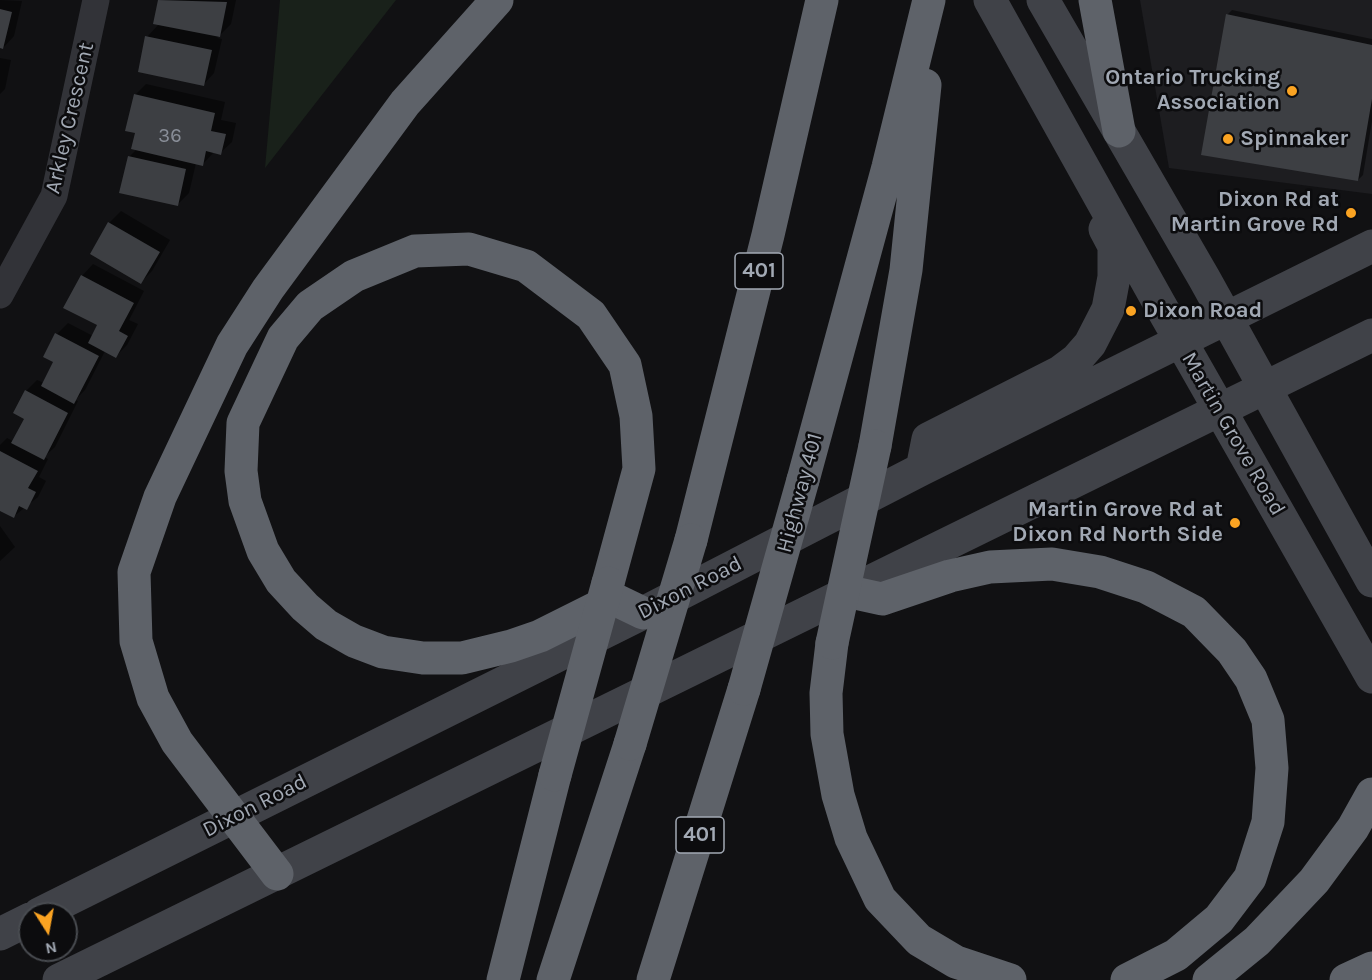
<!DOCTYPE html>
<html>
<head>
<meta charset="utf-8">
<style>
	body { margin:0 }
	#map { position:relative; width:1372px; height:980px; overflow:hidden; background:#111113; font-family:Karla,sans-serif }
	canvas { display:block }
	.north { position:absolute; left:18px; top:902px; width:60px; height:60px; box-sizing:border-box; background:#0c0c0e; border:2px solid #484b50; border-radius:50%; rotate:169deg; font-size:16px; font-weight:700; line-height:24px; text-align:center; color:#a2a9b4 }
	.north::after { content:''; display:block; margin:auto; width:21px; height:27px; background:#faa322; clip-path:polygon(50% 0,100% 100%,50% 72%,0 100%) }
</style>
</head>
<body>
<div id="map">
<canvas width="1372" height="980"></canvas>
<div class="north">N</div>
</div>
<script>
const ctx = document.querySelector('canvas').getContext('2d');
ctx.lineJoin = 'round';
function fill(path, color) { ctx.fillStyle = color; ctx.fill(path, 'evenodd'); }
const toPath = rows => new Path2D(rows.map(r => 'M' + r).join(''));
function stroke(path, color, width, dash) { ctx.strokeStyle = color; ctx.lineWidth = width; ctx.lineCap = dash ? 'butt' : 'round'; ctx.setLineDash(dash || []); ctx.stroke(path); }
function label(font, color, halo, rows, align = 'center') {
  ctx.font = font + ' Karla,sans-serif'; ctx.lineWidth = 5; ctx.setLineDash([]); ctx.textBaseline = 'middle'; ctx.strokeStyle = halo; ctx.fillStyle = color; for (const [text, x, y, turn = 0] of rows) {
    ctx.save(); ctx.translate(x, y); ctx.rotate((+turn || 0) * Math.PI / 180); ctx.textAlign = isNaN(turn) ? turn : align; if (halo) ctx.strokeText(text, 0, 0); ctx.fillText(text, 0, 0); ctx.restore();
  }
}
const built = toPath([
	[1140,0,1372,0,1372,194,1169,168]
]);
const green = toPath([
	[280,0,396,0,265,168]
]);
const shadow = toPath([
	[0,0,22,1,14,36,3,48,0,47],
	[159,0,236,0,231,24,217,38,222,39,214,73,203,85,147,37,159,24,155,23],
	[1232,10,1372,39,1372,121,1363,175,1358,180,1227,15],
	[0,58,11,60,5,89,0,94],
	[146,84,225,102,221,120,236,123,232,142,220,153,214,152,202,165,196,163,189,193,178,204,129,157,137,149,135,95],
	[121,211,170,240,152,271,141,282,92,253,110,222],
	[93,264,144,291,129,320,138,324,127,345,116,356,105,351,85,390,75,400,78,401,55,447,44,457,48,459,39,477,46,481,38,497,13,517,0,510,0,445,7,438,13,441,26,418,26,391,37,380,44,383,55,361,57,334,68,323,93,336,99,325,65,307,82,276],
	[0,526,15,547,0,561]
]);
const building = toPath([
	[158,0,227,2,220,37,153,24],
	[0,9,12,12,3,49,0,48],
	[1226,14,1372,45,1372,99,1358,181,1201,155],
	[145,36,212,50,204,86,138,72],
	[134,94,215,113,211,131,226,134,221,155,206,151,203,166,131,149,135,133,125,131],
	[128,156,186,169,178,206,119,193],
	[108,222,160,252,141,284,90,254],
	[81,275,134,303,119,331,128,336,116,358,88,343,97,325,63,308],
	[55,333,99,356,74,404,41,386,53,362,43,357],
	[25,390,68,413,44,460,11,443,24,419,13,413],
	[0,451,38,471,28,488,36,492,27,510,19,506,14,518,0,511]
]);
const minor = toPath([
	[0,295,54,196,96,0]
]);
const secondary = toPath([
	[990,0,1159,303,1372,677],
	[1043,0,1204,278,1372,581],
	[922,469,928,439,1060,372,1076,360,1090,344,1108,309,1114,277,1114,246,1105,229],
	[39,914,643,613,922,469,1372,246],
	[0,934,30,919],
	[59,980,1372,335]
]);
const motorway = toPath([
	[1095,0,1119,131],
	[875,446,906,270,925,85],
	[803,480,888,167,929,0],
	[691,540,768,235,822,0],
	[608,583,639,469,636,416,625,365,591,315,526,266,469,249,415,251,354,276,310,306,283,338,243,423,241,471,245,501,263,551,281,581,305,607,326,625,354,641,383,652,423,658,462,658,511,646,540,636,614,599,643,613],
	[850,592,882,599,950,576,990,567,1052,564,1100,572,1146,587,1194,612,1232,651,1251,679,1268,720,1272,768,1268,822,1250,878,1219,919,1176,955,1127,980],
	[832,643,826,693,827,734,838,795,851,838,880,899,919,940,956,962,1010,980],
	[277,874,177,742,153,698,136,641,134,572,160,497,232,345,268,289,405,103,497,0],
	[503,980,555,775],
	[553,980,630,744],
	[653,980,744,689],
	[1209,980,1257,941,1314,881,1353,828,1372,794],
	[1346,980,1372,968]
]);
const motorwayBridge = toPath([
	[832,643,875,446],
	[744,689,803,480],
	[630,744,691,540],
	[555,775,608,583]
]);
const markers = [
	[1292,91,6,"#faa322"],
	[1228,139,6,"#faa322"],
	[1351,213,6,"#faa322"],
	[1131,311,6,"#faa322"],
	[1235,523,6,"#faa322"]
];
const numberNames = [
	["36",170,136]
];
const shields = [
	[759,271,48],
	[700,835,48]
];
const shieldNames = [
	["401",759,271],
	["401",700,835]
];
const poiNames = [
	["Ontario Trucking",1280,78],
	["Association",1280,103],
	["Spinnaker",1240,139,"left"],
	["Dixon Rd at",1339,200],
	["Martin Grove Rd",1339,225],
	["Dixon Road",1143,311,"left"],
	["Martin Grove Rd at",1223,510],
	["Dixon Rd North Side",1223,535]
];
const streetNames = [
	["Arkley Crescent",70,118,-77],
	["Martin Grove Road",1233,434,60],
	["Highway 401",800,493,-75],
	["Dixon Road",690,588,-27],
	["Dixon Road",255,806,-27]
];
fill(built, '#1d1d20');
fill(green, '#19211a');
fill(shadow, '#0007');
fill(building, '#3d3f43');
stroke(minor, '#323338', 27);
stroke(secondary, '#404248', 33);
stroke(motorway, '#5e6269', 33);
stroke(motorwayBridge, '#5e6269', 33);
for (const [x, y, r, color] of markers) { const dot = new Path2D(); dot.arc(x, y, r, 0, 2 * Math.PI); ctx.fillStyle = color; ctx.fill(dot); stroke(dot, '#0c0c0e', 2); }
label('20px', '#898e98', null, numberNames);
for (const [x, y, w] of shields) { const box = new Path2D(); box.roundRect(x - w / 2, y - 18, w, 36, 4.5); ctx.fillStyle = '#0c0c0e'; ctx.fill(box); stroke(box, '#a2a9b4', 1.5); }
label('bold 21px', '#a2a9b4', null, shieldNames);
label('bold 22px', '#a2a9b4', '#0c0c0e', poiNames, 'right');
label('22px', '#a2a9b4', '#0c0c0e', streetNames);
</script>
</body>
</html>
